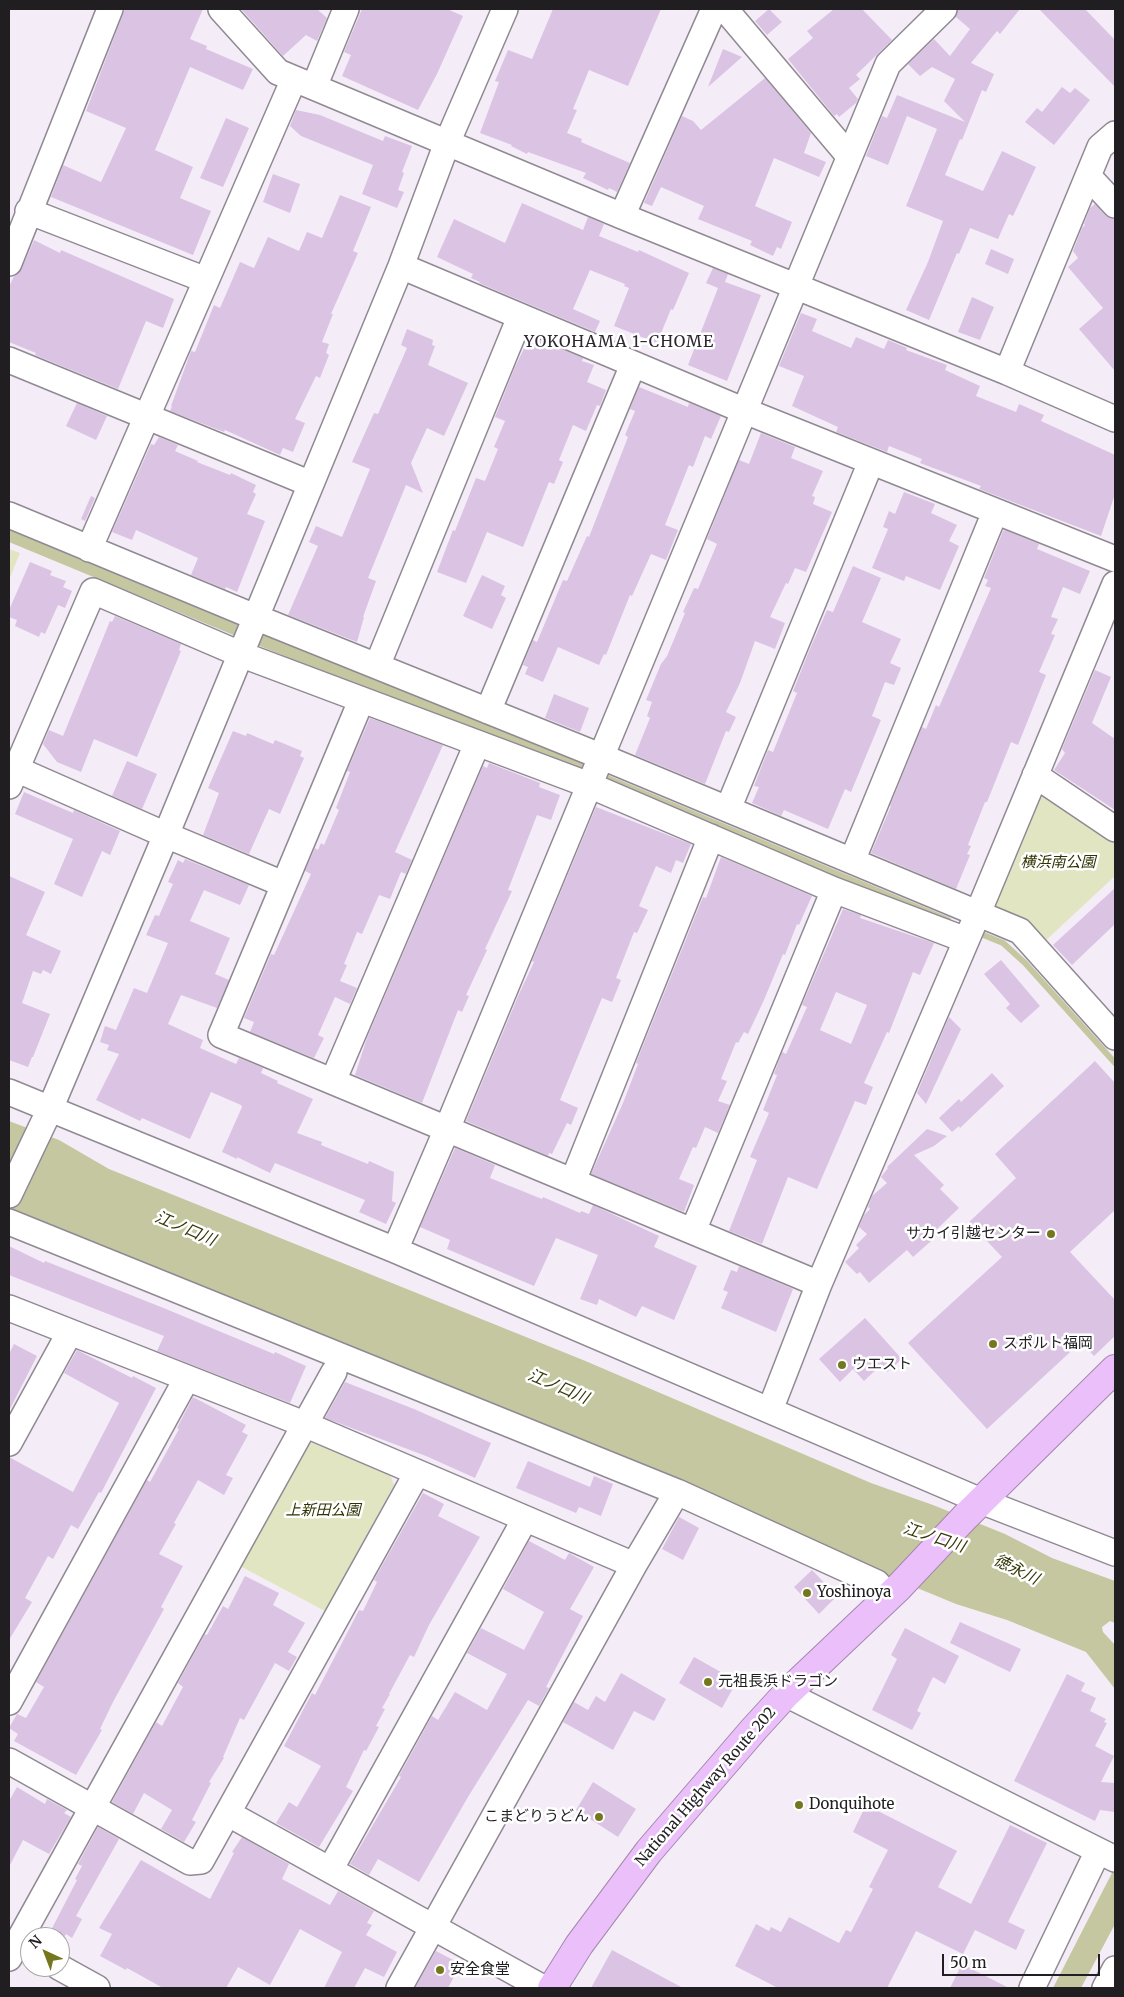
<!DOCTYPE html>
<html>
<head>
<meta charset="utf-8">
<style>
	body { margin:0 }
	#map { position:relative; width:1124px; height:1997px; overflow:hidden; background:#f4edf7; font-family:Merriweather,serif }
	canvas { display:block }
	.frame { position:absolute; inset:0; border:10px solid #211e22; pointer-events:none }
	.north { position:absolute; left:20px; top:1927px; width:50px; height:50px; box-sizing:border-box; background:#fff; border:1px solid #a6a5a7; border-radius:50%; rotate:317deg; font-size:14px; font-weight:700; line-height:20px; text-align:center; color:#211e22 }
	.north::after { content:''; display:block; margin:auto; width:18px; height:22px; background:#75771e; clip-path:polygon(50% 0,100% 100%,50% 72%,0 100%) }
	.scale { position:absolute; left:942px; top:1954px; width:158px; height:22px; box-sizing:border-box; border:2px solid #211e22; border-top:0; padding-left:6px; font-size:15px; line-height:18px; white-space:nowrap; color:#211e22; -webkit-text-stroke:4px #fff; paint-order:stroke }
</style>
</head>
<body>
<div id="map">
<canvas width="1124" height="1997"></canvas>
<div class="frame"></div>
<div class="north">N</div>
<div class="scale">50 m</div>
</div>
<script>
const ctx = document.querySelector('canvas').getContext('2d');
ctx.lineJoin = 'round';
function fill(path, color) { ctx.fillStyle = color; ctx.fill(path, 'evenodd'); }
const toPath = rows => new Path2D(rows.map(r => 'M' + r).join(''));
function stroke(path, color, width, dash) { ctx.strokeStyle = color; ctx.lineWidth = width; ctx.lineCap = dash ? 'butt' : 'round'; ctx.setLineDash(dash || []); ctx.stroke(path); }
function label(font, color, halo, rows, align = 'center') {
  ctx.font = font + ' Merriweather,"Noto Sans JP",serif'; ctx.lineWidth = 5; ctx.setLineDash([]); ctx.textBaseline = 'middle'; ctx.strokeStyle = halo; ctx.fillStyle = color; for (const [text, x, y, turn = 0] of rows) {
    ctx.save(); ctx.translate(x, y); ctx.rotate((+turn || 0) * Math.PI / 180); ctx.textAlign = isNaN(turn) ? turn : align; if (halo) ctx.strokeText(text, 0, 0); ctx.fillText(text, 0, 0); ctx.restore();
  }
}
const green = toPath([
	[9,549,20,553,9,580],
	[1043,796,1115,842,1115,876,1042,944,995,911,990,902,1033,798],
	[310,1442,390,1474,394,1485,325,1611,238,1565,301,1448]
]);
const water = toPath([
	[9,524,584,762,580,776,453,726,9,542],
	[9,1121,59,1140,109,1169,583,1360,871,1483,933,1505,1005,1534,1052,1558,1115,1581,1115,1623,1110,1621,1102,1627,1103,1632,1115,1645,1115,1689,1086,1652,1007,1620,956,1604,876,1571,460,1390,9,1208],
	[1115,1867,1115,1924,1081,1988,1053,1988]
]);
const stream = toPath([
	[600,775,948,920],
	[976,932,1003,943,1025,963,1115,1063]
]);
const building = toPath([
	[125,9,203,9,190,39,207,46,206,49,253,69,243,90,190,67,155,150,193,167,180,198,211,211,193,255,51,197,63,165,101,182,126,128,86,111],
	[241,9,317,9,327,18,317,41,306,35,283,56],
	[362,9,447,9,463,16,437,74,418,110,342,76,351,55,344,52],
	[553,9,661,9,628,86,589,70,573,109,577,110,567,133,582,139,581,142,630,163,617,192,609,188,608,190,583,178,586,173,528,152,527,154,511,146,512,145,480,133,499,82,495,81,508,50,532,59],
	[769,9,782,22,767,35,755,21],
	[834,9,862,9,892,40,856,75,860,79,849,88,858,99,856,103,839,117,837,114,834,116,788,59,813,38,807,31],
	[958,9,1020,9,1000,34,997,31,971,63,994,74,986,92,982,90,962,140,960,139,945,175,983,191,1002,151,1036,167,1013,216,1009,214,998,239,970,228,959,254,957,253,929,320,906,310,928,262,943,221,906,206,937,129,907,116,888,165,866,156,882,116,887,118,897,95,965,122,944,101,955,79,932,67,920,76,908,64,934,39,950,56,970,29,956,17],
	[1039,9,1085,9,1115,40,1115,87],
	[723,49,742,57,708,87],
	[765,78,811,133,804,153,826,162,819,177,774,158,755,206,792,222,781,249,777,247,773,256,750,245,752,241,698,219,704,206,661,187,652,206,644,203,682,116,693,121,701,130],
	[1062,87,1070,93,1075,88,1090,100,1054,145,1025,122,1037,108,1042,112],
	[296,110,320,115,383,141,385,136,412,146,402,172,404,173,398,190,404,192,397,208,362,194,373,165,301,136,290,126],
	[226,118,249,128,223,187,200,178],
	[273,174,300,184,290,213,263,202],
	[340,195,371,207,353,251,358,253,331,314,333,314,322,342,329,344,326,353,329,355,320,378,316,376,295,419,305,423,293,452,283,448,280,455,225,430,224,432,170,411,172,406,171,406,191,351,195,352,214,305,220,308,240,262,254,268,268,237,299,251,307,232,322,238],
	[522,203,583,230,588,217,604,224,599,236,638,252,639,250,689,273,673,310,671,309,657,343,614,326,629,288,624,286,625,284,590,270,573,309,600,321,595,332,479,283,480,282,471,278,473,274,437,257,454,219,505,243],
	[1095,204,1105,215,1115,219,1115,371,1079,329,1103,308,1068,267,1078,258,1073,251,1082,228,1085,225,1084,224,1090,208],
	[34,240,60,253,61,250,174,299,163,328,146,321,118,389,35,355,36,353,9,342,9,287,14,276,22,268],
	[991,249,1014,259,1008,274,985,264],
	[713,268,728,274,725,282,761,295,727,381,688,365,718,288,706,283],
	[972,297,994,307,980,340,958,332],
	[801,313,817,319,812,331,851,348,856,337,884,349,888,340,907,348,906,350,947,365,945,370,980,386,976,396,1016,412,1019,404,1044,415,1041,421,1115,455,1115,494,1101,536,979,489,981,486,920,463,922,459,889,446,887,452,836,432,838,427,792,406,804,376,779,366],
	[407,329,433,340,432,345,435,346,428,365,468,383,444,436,427,428,411,463,423,493,406,485,368,578,376,581,363,617,364,617,357,642,288,615,318,546,309,542,316,526,342,537,370,469,352,462,374,413,378,414,407,348,401,345],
	[530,336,583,358,582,361,594,365,587,382,606,390,600,406,597,405,586,431,573,425,559,460,563,462,554,484,549,482,523,547,487,532,466,583,437,572,453,530,455,531,476,478,485,481,498,449,494,447,505,421,495,417,515,367],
	[639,387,688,407,689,403,721,416,711,439,705,436,693,467,689,465,665,525,678,530,666,560,651,554,632,596,630,595,606,655,604,654,599,665,558,647,543,682,525,674,528,667,523,665,533,640,537,642,563,580,567,581,587,536,589,537,628,437,625,435,635,411,630,409],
	[77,403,107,416,96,440,66,426],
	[761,433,795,447,791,458,823,471,812,496,815,497,813,504,832,512,806,572,795,568,788,584,786,583,770,617,785,623,775,649,755,641,740,683,726,712,736,717,729,732,726,731,705,784,635,755,650,718,647,716,652,702,646,700,661,664,667,656,685,613,683,612,694,588,698,589,717,544,707,539,739,460,749,464],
	[159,437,178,445,175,451,198,461,197,462,230,475,231,473,256,485,253,492,256,494,247,514,265,521,237,592,226,587,225,589,191,575,198,558,136,530,132,540,112,532,151,444,154,445],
	[904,492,935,504,931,513,957,525,949,541,959,546,940,590,906,576,904,581,872,568,888,529,883,527,889,511,895,514],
	[91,496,95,498,85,521,81,519],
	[1005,530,1039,544,1037,549,1090,571,1080,594,1063,587,1051,617,1058,619,1051,634,1055,635,1039,672,1046,675,1018,745,1011,742,987,802,985,802,968,845,971,846,967,854,970,855,956,889,871,853,891,806,890,806,922,727,926,729,936,705,939,707,991,588,985,586,988,580,984,578,1003,531],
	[30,562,52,571,50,575,66,581,63,587,72,591,65,608,58,605,45,634,41,632,39,637,15,626,17,620,9,617,9,610],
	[853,566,881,578,862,622,901,639,890,663,901,668,894,685,885,682,872,716,881,720,851,792,845,789,828,829,784,810,781,816,752,803,759,787,754,786,768,750,773,752,797,693,793,691,809,651,827,610,833,612],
	[482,575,505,586,501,595,506,598,492,629,463,616],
	[115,616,181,644,179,650,181,651,137,757,94,739,81,772,57,762,43,744,49,730,63,736,110,621,112,622],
	[1095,670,1111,677,1092,723,1115,739,1115,810,1054,770,1065,753,1062,749],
	[554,694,589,708,580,732,545,718],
	[370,718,443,745,395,852,412,860,406,874,401,872,390,899,379,895,362,934,357,932,344,964,347,965,340,981,357,988,350,1004,335,997,318,1035,324,1038,314,1058,250,1032,254,1022,244,1018,271,954,274,955,311,874,305,871,315,848,318,850,321,843,324,845,339,810,336,808,350,772,347,771],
	[233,731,246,736,247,733,273,744,275,740,302,751,300,756,304,758,280,814,269,809,249,854,203,835,219,793,208,788],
	[127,761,157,774,142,809,112,796],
	[489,763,540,783,539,787,560,795,551,820,537,815,508,890,512,891,485,949,487,950,466,995,469,996,462,1012,458,1010,422,1103,355,1075,367,1038,483,766,487,768],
	[24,792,73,813,74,810,120,831,110,855,102,851,82,897,54,884,73,839,15,814],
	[596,807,691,844,683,863,676,860,671,873,656,866,639,906,648,910,637,933,634,932,616,978,621,980,612,1002,602,998,560,1100,578,1108,571,1125,567,1123,552,1154,549,1153,548,1156,466,1121,519,994,534,962,532,961],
	[721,857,812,896,799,925,797,924,785,955,783,954,764,1000,748,1034,744,1032,738,1043,736,1042,721,1079,727,1081,718,1101,730,1105,718,1133,705,1127,696,1148,693,1147,679,1179,694,1185,684,1212,591,1174,623,1103,638,1064,636,1063,703,897,706,898],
	[185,859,249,885,240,905,204,890,190,921,230,938,215,974,229,980,217,1008,181,995,168,1024,203,1040,200,1048,236,1064,239,1058,263,1068,261,1073,278,1081,277,1083,313,1099,297,1133,322,1142,321,1145,368,1164,369,1161,394,1172,392,1201,396,1203,386,1224,359,1212,365,1200,275,1163,270,1173,237,1157,237,1159,222,1152,242,1107,241,1105,211,1092,190,1139,142,1118,140,1121,96,1100,119,1054,107,1050,109,1045,100,1042,105,1026,116,1030,134,988,147,993,168,943,146,935,155,915,159,916,173,884,168,882,178,860,183,863],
	[9,876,45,892,26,935,61,951,51,974,43,970,41,974,33,971,22,1003,50,1014,33,1057,32,1057,28,1067,9,1060],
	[1115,888,1115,924,1072,965,1053,945],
	[843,909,861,915,860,918,934,943,920,975,913,972,889,1033,887,1032,864,1083,873,1087,866,1105,855,1101,817,1189,788,1177,762,1244,729,1231,757,1160,750,1157,769,1113,763,1110,777,1075,774,1074,782,1052,786,1054,807,1007,802,1005],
	[836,992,867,1005,851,1044,820,1030],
	[1001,960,1040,1006,1021,1023,1006,1008,1010,1004,984,974],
	[949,1017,961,1029,926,1104,917,1093],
	[1095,1061,1115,1083,1115,1210,1070,1252,1115,1300,1115,1336,1094,1356,1081,1342,987,1429,908,1343,1002,1257,969,1222,1016,1178,995,1154],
	[992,1073,1004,1086,960,1128,959,1126,952,1132,939,1118,959,1099,961,1102],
	[927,1129,947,1136,934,1146,914,1155,944,1185,940,1189,959,1208,935,1231,938,1235,913,1257,907,1250,869,1283,860,1272,857,1274,845,1262,859,1248,856,1245,867,1234,859,1227,864,1215,870,1209,868,1207,872,1196,887,1183,881,1177,888,1168,887,1167],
	[455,1148,495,1165,490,1178,542,1199,543,1197,580,1213,581,1211,589,1214,593,1205,659,1236,654,1247,697,1266,674,1320,642,1306,636,1317,599,1299,597,1305,580,1299,598,1255,556,1238,534,1286,447,1249,450,1240,420,1227],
	[9,1246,44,1263,45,1261,166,1309,274,1354,275,1352,306,1366,290,1403,157,1351,164,1336,9,1275],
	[739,1266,793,1289,776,1332,721,1308,728,1292,723,1290,731,1270,737,1272],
	[865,1318,902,1359,887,1372,881,1365,864,1381,853,1369,840,1382,819,1359],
	[14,1344,37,1356,9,1411,9,1354],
	[77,1350,132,1378,133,1376,156,1388,101,1493,99,1492,78,1529,71,1525,53,1559,48,1556,25,1598,32,1602,9,1640,9,1457,73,1492,119,1403,64,1373],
	[345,1382,414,1409,491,1443,475,1478,426,1456,325,1418],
	[193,1397,246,1425,242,1432,248,1435,226,1475,233,1478,224,1495,198,1480,174,1523,176,1524,159,1554,183,1566,161,1607,164,1609,113,1702,100,1729,102,1730,76,1775,14,1741,18,1734,9,1728,17,1714,26,1718,44,1687,36,1682,147,1480,150,1482,179,1429,177,1428],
	[528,1461,590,1487,594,1476,613,1484,601,1516,579,1507,576,1513,516,1488],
	[423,1493,444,1504,438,1516,480,1537,429,1625,414,1657,410,1655,389,1694,390,1694,382,1708,385,1709,376,1726,379,1727,366,1751,364,1750,346,1787,353,1791,319,1847,276,1823,289,1802,297,1807,321,1766,284,1746,312,1693,315,1695,359,1610,363,1611,377,1582,374,1580],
	[679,1517,699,1528,683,1560,662,1549],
	[529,1541,565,1560,569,1553,594,1567,570,1609,583,1616,546,1687,549,1688,539,1706,528,1700,468,1797,419,1882,378,1859,369,1875,350,1864,401,1777,399,1776,432,1716,438,1720,455,1692,487,1710,507,1674,467,1653,481,1628,524,1650,544,1612,503,1589],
	[812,1570,837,1596,819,1614,794,1587],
	[245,1576,279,1593,273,1605,305,1623,288,1652,297,1657,289,1671,275,1663,244,1720,240,1718,223,1757,224,1758,209,1782,211,1783,192,1820,196,1822,184,1842,161,1829,172,1810,144,1793,133,1814,112,1802,156,1722,162,1726,183,1687,178,1683,205,1634,207,1635,223,1606,228,1609],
	[960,1622,1021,1649,1010,1672,950,1643],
	[905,1628,959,1656,945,1684,933,1677,917,1711,921,1713,912,1730,872,1710,897,1659,891,1655],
	[694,1657,737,1681,722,1708,679,1683],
	[621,1673,666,1699,654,1721,634,1711,613,1750,563,1722,574,1702,588,1710,596,1696,605,1702],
	[1067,1674,1085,1683,1081,1691,1096,1698,1090,1711,1106,1719,1104,1722,1107,1723,1095,1746,1114,1756,1101,1782,1115,1783,1115,1812,1100,1810,1095,1821,1014,1781],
	[593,1782,636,1809,618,1837,576,1810],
	[17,1787,45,1804,47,1799,67,1810,64,1813,71,1817,49,1854,23,1840,9,1867,9,1801],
	[866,1805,957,1851,938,1887,971,1904,1010,1825,1047,1843,1008,1922,1025,1930,1016,1950,975,1930,963,1954,916,1931,887,1988,778,1988,735,1966,756,1924,769,1931,771,1927,781,1932,789,1917,839,1943,846,1930,851,1932,873,1889,869,1887,888,1850,853,1832],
	[98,1827,119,1839,76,1916,82,1919,72,1938,66,1934,62,1941,60,1937,49,1934,77,1880,75,1879,82,1866,78,1864],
	[242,1837,289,1864,282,1879,330,1905,338,1891,374,1911,367,1923,372,1925,366,1935,397,1952,384,1977,365,1968,354,1988,324,1988,342,1952,300,1929,270,1985,238,1967,226,1988,163,1988,127,1968,126,1970,100,1956,112,1934,99,1928,141,1860,210,1899,234,1853,232,1852],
	[612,1950,683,1988,591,1988],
	[436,1951,457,1962,454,1969,457,1971,448,1988,415,1988],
	[962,1964,1009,1988,950,1988]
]);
const minor = toPath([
	[221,9,278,72,622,216,1007,372,1115,419],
	[725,9,849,156],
	[314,87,346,9],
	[1089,177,1115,205],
	[28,211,206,280],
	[622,216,714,9],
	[9,263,110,9],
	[401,266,745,411,1115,559],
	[9,360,311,484],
	[1007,372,1100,147,1115,134],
	[9,515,255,617,600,756,1020,931,1115,1037],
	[89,549,294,79],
	[377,666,520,317],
	[361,701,221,1035,819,1284],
	[488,711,633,365],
	[16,769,166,835,283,884],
	[1035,775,1115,829],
	[9,786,93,591,240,654,589,785,834,890,966,940],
	[728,809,871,462],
	[852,861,995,512],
	[333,1081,477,744],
	[9,1092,395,1250,981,1501,1115,1553],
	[573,1181,711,837],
	[9,1195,50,1109,166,835,401,266,447,143,505,9],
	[9,1222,677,1492,877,1583,888,1596],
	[693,1231,834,890],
	[395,1250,447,1129,888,64,944,9],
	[9,1308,304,1424,634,1565],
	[770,1410,819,1284,978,913,1115,584],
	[9,1443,70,1332],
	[786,1694,1115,1859],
	[9,1702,187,1378],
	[9,1761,190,1862,201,1861,417,1473],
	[229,1814,543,1988],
	[330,1870,525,1519],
	[9,1958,334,1372],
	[59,1967,97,1988],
	[399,1988,634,1565,677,1492],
	[1032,1988,1098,1851],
	[1105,1988,1115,1969]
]);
const highway = toPath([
	[552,1988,579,1945,649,1851,754,1729,786,1694,899,1587,965,1517,1115,1369]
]);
const markers = [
	[1051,1234,5,"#75771e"],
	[993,1344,5,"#75771e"],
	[842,1365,5,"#75771e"],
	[807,1593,5,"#75771e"],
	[708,1682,5,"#75771e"],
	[799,1805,5,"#75771e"],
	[599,1817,5,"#75771e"],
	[440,1970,5,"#75771e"]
];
const parkNames = [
	["横浜南公園",1058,863],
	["上新田公園",323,1511]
];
const poiNames = [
	["サカイ引越センター",1041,1234,"right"],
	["スポルト福岡",1003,1344],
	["ウエスト",852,1365],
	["Yoshinoya",817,1593],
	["元祖長浜ドラゴン",718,1682],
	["Donquihote",809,1805],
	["こまどりうどん",589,1817,"right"],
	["安全食堂",450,1970]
];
const streetNames = [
	["National Highway Route 202",706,1787,-49]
];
const neighbourhoodNames = [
	["YOKOHAMA 1-CHOME",619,342]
];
const waterNames = [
	["江ノ口川",185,1229,23],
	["江ノ口川",558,1387,23],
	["江ノ口川",934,1538,18],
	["徳永川",1016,1570,26]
];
fill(green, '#e2e5c2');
fill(water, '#c4c7a0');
stroke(stream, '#c4c7a0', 6);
fill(building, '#dbc3e4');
stroke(minor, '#908993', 28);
stroke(highway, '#a487ae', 30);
stroke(minor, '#fff', 25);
stroke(highway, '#ebc0fa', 28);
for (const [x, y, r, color] of markers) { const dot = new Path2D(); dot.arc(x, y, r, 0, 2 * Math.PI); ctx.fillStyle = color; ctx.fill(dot); stroke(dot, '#fff', 2); }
label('italic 15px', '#323302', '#fff', parkNames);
label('15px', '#211e22', '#fff', poiNames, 'left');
label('15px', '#211e22', '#fff', streetNames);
ctx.letterSpacing = '1px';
label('16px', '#2e2930', '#fff', neighbourhoodNames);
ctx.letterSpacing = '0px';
label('italic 16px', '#353706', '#fff', waterNames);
</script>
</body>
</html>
